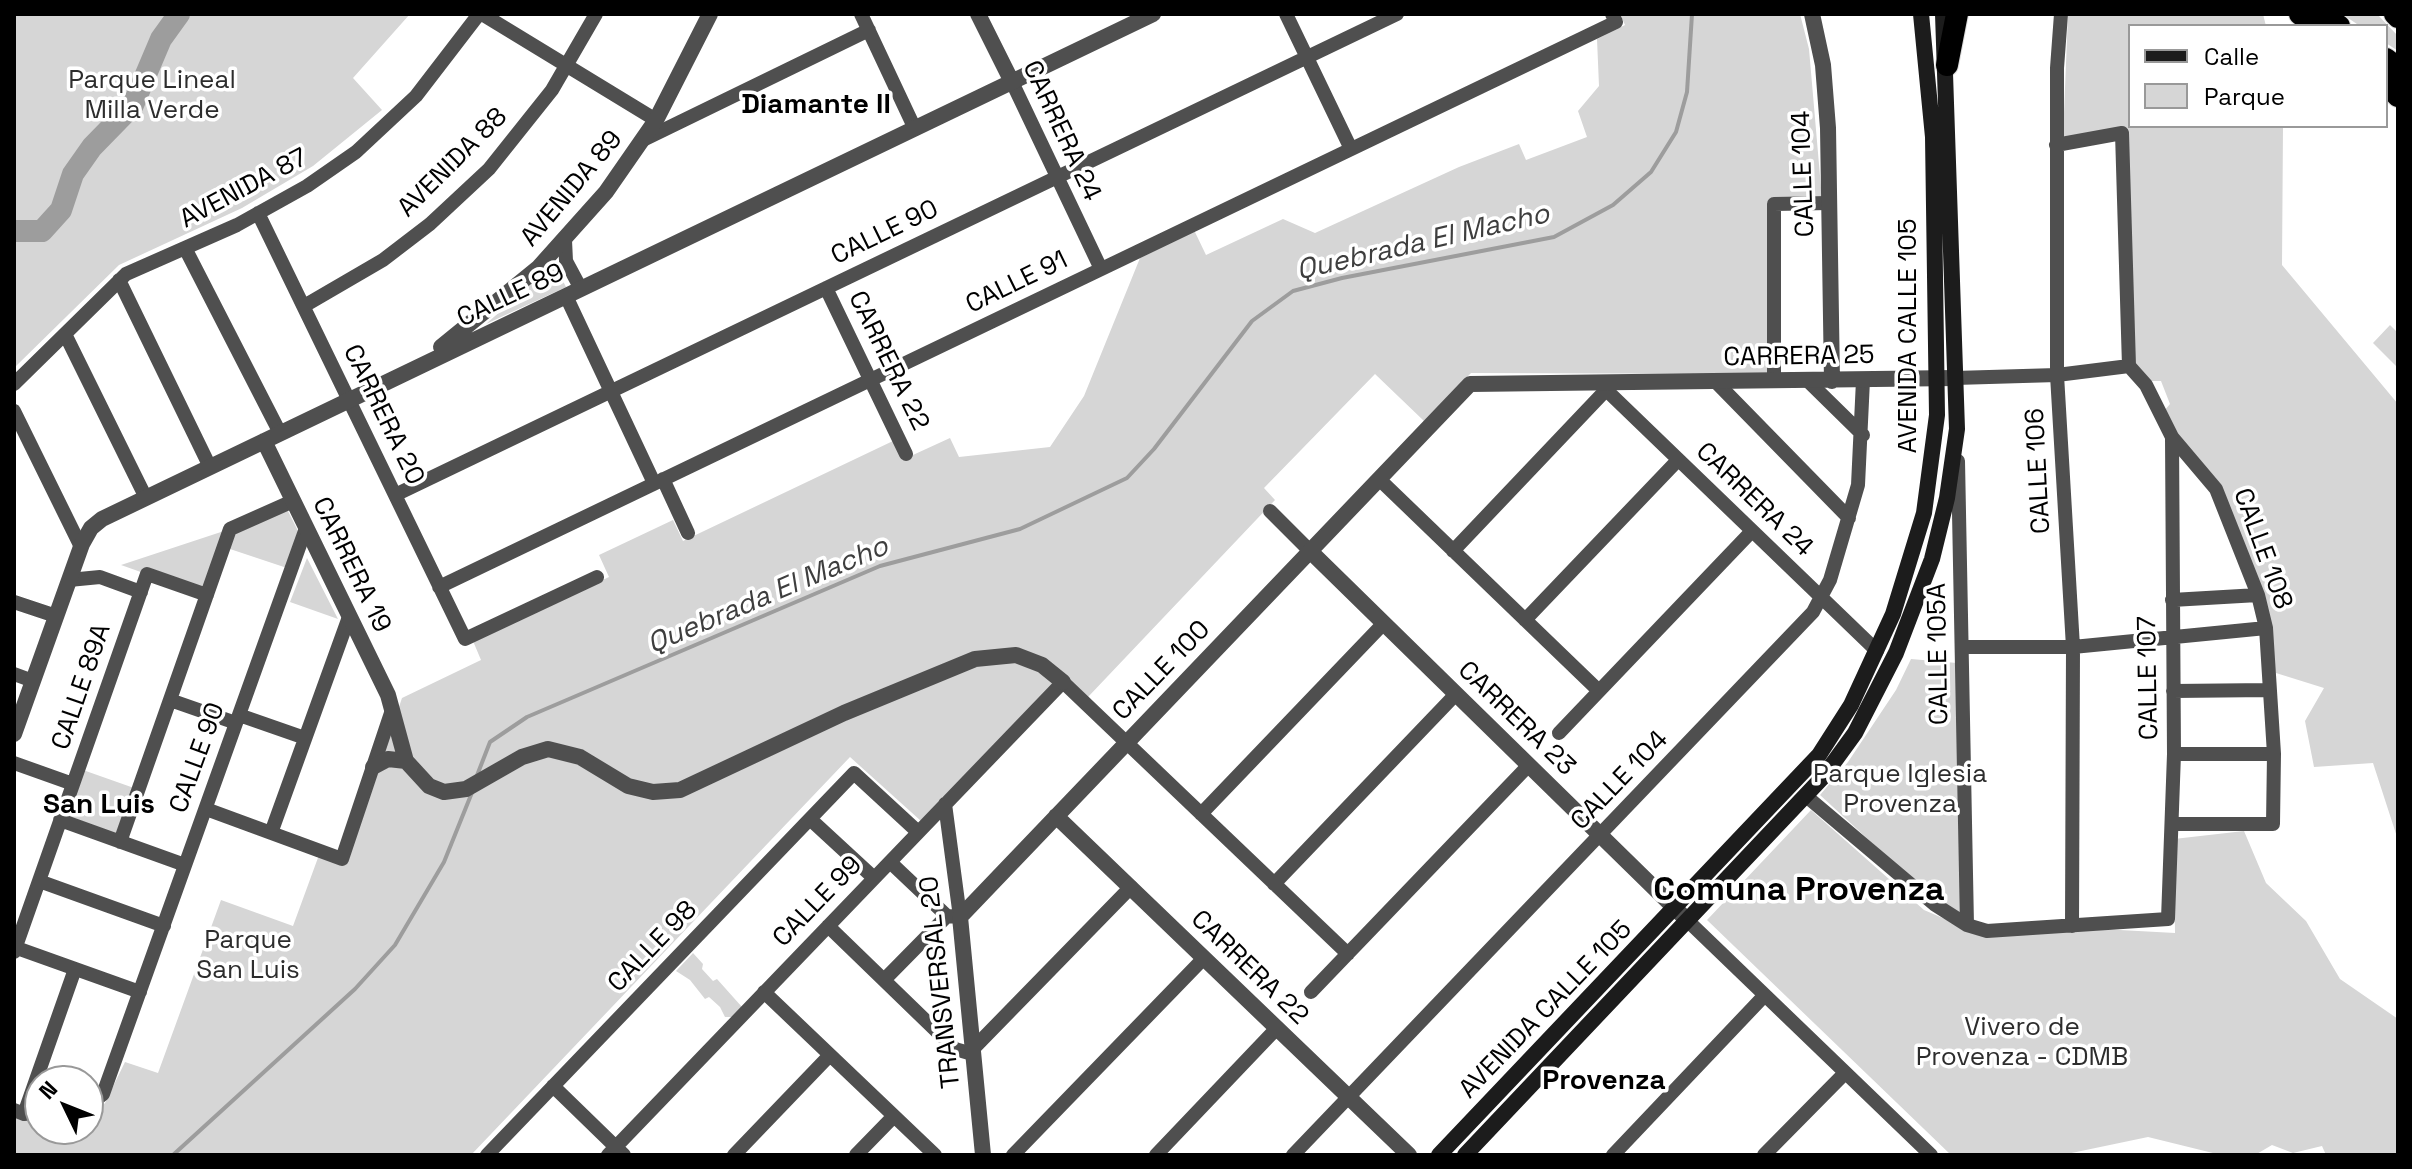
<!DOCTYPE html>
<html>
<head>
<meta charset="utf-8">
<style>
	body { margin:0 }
	#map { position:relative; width:2412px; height:1169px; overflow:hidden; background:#fff; font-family:"Space Grotesk",sans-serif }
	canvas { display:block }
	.frame { position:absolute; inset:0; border:16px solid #000; pointer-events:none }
	.legend { position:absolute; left:2128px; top:24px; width:260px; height:104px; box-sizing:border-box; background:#fff; border:2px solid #999; margin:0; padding:10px 14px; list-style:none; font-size:24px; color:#000 }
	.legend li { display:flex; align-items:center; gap:16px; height:40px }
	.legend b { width:40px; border:2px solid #999 }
	.north { position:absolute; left:24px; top:1065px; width:80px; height:80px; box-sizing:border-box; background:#fff; border:2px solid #999; border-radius:50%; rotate:313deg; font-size:22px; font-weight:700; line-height:32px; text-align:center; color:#000 }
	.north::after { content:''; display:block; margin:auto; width:28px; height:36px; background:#000; clip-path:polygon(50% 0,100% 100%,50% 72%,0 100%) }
</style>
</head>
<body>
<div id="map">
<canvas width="2412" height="1169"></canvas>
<div class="frame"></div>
<ul class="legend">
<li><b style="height:10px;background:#1c1c1c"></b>Calle</li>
<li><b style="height:22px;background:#d6d6d6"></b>Parque</li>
</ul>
<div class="north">N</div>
</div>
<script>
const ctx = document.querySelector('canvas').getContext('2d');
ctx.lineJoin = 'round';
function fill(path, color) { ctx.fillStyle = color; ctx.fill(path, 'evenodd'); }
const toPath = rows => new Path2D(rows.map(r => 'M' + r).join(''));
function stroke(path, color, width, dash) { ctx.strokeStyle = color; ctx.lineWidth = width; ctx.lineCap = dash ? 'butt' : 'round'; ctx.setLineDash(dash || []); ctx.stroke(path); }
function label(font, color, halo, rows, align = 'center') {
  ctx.font = font + ' "Space Grotesk",sans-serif'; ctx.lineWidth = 7; ctx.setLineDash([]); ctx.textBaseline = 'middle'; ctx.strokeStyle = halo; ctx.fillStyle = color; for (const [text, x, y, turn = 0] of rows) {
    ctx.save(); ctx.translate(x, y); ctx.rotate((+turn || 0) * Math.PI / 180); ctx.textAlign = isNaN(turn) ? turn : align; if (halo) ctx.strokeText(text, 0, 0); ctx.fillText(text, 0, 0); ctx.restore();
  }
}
const green = toPath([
	[14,14,410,14,353,78,382,110,313,166,242,208,119,265,14,368],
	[1620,14,1800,14,1809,49,1822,199,1769,199,1767,374,1471,373,1424,421,1375,374,1264,488,1275,500,1088,697,1063,673,921,821,850,757,471,1155,14,1155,14,1117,40,1119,40,1129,88,1129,88,1113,96,1112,105,1103,125,1062,158,1073,221,900,293,926,319,855,346,865,402,698,481,660,473,641,609,577,599,555,673,520,683,541,893,441,902,460,950,438,959,457,1050,447,1084,396,1140,258,1194,230,1206,255,1283,219,1315,233,1459,167,1519,144,1526,160,1587,137,1578,111,1599,86,1597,39,1625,25],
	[2068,14,2263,14,2266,26,2130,26,2130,126,2283,126,2282,265,2398,404,2398,840,2373,763,2314,767,2305,721,2324,688,2276,673,2218,487,2179,441,2164,411,2170,404,2161,381,2149,381,2132,364,2125,130,2063,138],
	[2342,14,2377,14,2398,36,2398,51,2386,43,2386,26,2360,26],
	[553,261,566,287,486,324,521,293],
	[2390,325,2398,333,2398,368,2373,343],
	[285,505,300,535,287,568,224,547,230,529],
	[224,531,203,594,121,565],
	[307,558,338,619,290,602],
	[1911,659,1957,663,1962,919,1934,900,1820,795,1848,762,1896,690],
	[83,770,134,788,116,839,65,821],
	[1811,810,1924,910,1980,934,2083,928,2175,933,2174,839,2244,831,2266,883,2306,921,2340,979,2398,1019,2398,1155,2326,1155,2322,1146,2293,1153,2272,1145,2255,1155,2221,1155,2148,1137,2062,1155,1951,1155,1707,920],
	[693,953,703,964,702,969,713,981,717,979,742,1007,732,1017,725,1017,720,1007,709,997,705,999,690,980,676,971]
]);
const stream = toPath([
	[476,778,490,742,527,717,880,566,1020,529,1127,478,1154,449,1252,321,1293,291,1342,278,1554,237,1613,205,1651,172,1676,132,1687,92,1692,14],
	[173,1155,355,989,395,945,444,862,473,790]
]);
const river = toPath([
	[14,231,42,231,61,210,73,174,92,147,133,105,161,39,179,14]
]);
const minor = toPath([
	[482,14,656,120],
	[861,14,915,129],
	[1286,14,1351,149],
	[2061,14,2057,68,2057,375,2073,647,2072,926],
	[1012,82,1101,269],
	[643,140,869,30],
	[2056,145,2122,133,2129,366],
	[258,213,465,639,597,577],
	[565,240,566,261,581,289],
	[185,248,280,433],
	[119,280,210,467],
	[826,288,906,454],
	[566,296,654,483],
	[304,306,383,260,430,224,489,169,552,90,596,14],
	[65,334,146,498],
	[2129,366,2146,385,2172,437,2216,489,2258,595,2266,628,2274,754,2273,824,2173,824],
	[1955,378,2057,375,2129,366],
	[1774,381,1774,204,1829,203],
	[1808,381,1863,435],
	[1716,382,1849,518],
	[1599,383,1877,651],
	[14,384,126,274,237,225,307,186,356,152,416,96,479,14],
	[14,411,81,547],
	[1958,461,1967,925],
	[663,479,688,533],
	[1379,479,1599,691],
	[395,495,1397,14],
	[1270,511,1310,551],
	[1453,551,1606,390],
	[69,580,100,577,141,592],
	[439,587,1616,22,1612,14],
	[2172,600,2258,595],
	[14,602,56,616],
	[1525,620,1678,460],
	[1964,647,2073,647,2266,628],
	[14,674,33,681],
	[2173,691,2270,690],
	[170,700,236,723],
	[239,715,305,738],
	[1559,733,1752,531],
	[2174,754,2274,754],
	[14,763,73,784],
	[1806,796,1934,904,1967,925,1987,931,2168,919,2174,754,2172,437],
	[206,809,342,859,392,710],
	[1201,814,1384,623],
	[810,819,874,878],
	[60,820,185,865],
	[271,833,349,617],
	[120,842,230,529,293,501],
	[890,862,947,916],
	[39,881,164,926],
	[1274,884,1456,694],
	[1689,922,1931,1155],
	[828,926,955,1049,969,1053,1131,887],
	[14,947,140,992],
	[14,952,147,574,207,595],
	[884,980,947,916,960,917,945,804],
	[764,992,935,1155],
	[1311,992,1529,765],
	[553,1086,624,1155],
	[88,1106,103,1094,306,528],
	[14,1110,24,1114,40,1112],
	[24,1114,75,969],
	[487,1155,854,773,918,832],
	[608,1155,1063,682,1348,954],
	[734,1155,830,1055],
	[856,1155,894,1116],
	[1013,1155,1204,958],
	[1156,1155,1277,1028],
	[1293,1155,1813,612,1830,580,1858,485,1863,380],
	[1613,1155,1764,996],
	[1764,1155,1844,1074]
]);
const tertiary = toPath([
	[978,14,1012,82],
	[1812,14,1823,65,1828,128,1832,381],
	[441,347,538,268,606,192,656,120,710,14],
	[264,441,388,695,406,761,429,786,444,792,466,789,522,757,548,749,580,757,628,786,653,792,680,790,844,713,975,659,1016,655,1042,665,1063,682],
	[1310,551,1689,922],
	[14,734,82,544,91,528,102,519,1153,14],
	[373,767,388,759,406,761],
	[1056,816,1409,1155],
	[983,1155,960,917,1470,384,1955,378]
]);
const secondary = toPath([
	[1439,1155,1819,755,1851,705,1893,614,1924,513,1937,415,1933,137,1921,14],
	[1465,1155,1823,777,1855,733,1896,653,1932,559,1947,498,1957,429,1943,14]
]);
const trunk = toPath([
	[2300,14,2316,26],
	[2322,14,2339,26],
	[2395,14,2398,17],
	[2386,59,2398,68],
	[1947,65,1957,14],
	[2386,83,2398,96]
]);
const parkNames = [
	["Parque Lineal",152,81],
	["Milla Verde",152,111],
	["Parque Iglesia",1900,775],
	["Provenza",1900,805],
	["Parque",248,941],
	["San Luis",248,971],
	["Vivero de",2022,1028],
	["Provenza - CDMB",2022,1058]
];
const streetNames = [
	["CARRERA 24",1061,131,65],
	["AVENIDA 88",453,163,-45],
	["CALLE 104",1804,174,-92],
	["AVENIDA 87",244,189,-28],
	["AVENIDA 89",572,189,-50],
	["CALLE 90",885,233,-26],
	["CALLE 91",1017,283,-26],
	["CALLE 89",511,296,-25],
	["AVENIDA CALLE 105",1909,336,-90],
	["CARRERA 25",1799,357,-1],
	["CARRERA 22",888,361,64],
	["CARRERA 20",383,415,64],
	["CALLE 106",2039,471,-93],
	["CARRERA 24",1754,500,44],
	["CALLE 108",2262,549,70],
	["CARRERA 19",351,565,64],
	["CALLE 105A",1939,654,-91],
	["CALLE 100",1162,671,-46],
	["CALLE 107",2149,678,-91],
	["CALLE 89A",82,687,-71],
	["CARRERA 23",1516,719,44],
	["CALLE 90",198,758,-70],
	["CALLE 104",1620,781,-46],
	["CALLE 99",818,902,-46],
	["CALLE 98",653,947,-46],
	["CARRERA 22",1249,968,44],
	["TRANSVERSAL 20",941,982,-96],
	["AVENIDA CALLE 105",1546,1010,-46]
];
const neighbourhoodNames = [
	["Diamante II",816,105],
	["San Luis",99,805],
	["Provenza",1604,1081]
];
const waterNames = [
	["Quebrada El Macho",1423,243,-13],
	["Quebrada El Macho",768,596,-23]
];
const districtNames = [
	["Comuna Provenza",1799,891]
];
fill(green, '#d6d6d6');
stroke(stream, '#9d9d9d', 4);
stroke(river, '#9d9d9d', 22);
stroke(trunk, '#dbdbdb', 24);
stroke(minor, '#4f4f4f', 14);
stroke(tertiary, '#4f4f4f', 16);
stroke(secondary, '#1c1c1c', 16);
stroke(trunk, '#000', 22);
label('26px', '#2d2d2d', '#fff', parkNames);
label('26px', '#000', '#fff', streetNames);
label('bold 28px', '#000', '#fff', neighbourhoodNames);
label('italic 28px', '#3e3e3e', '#fff', waterNames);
label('bold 34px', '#000', '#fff', districtNames);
</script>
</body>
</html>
